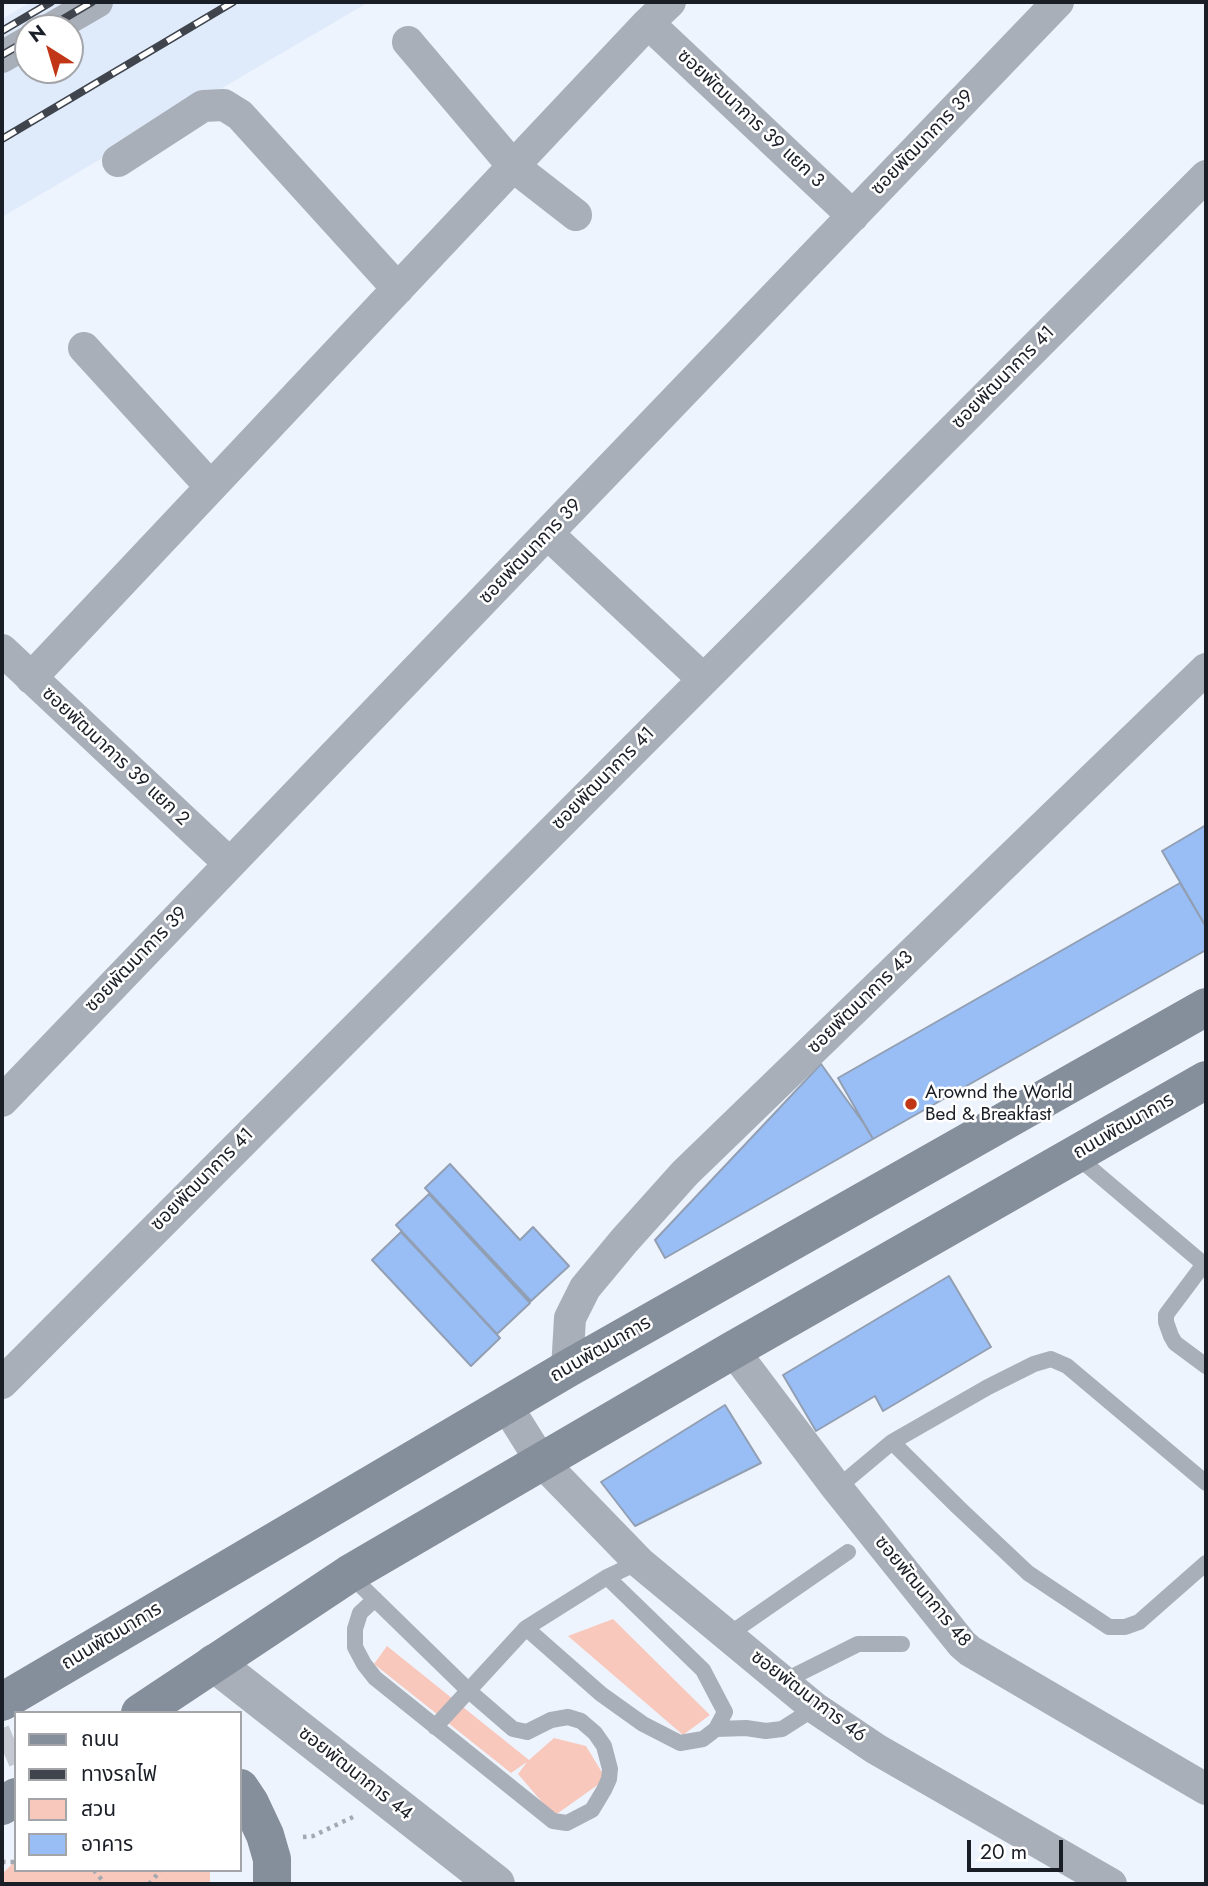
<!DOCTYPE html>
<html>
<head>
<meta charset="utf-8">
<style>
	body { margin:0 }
	#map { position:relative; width:1208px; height:1886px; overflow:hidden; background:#eef4fd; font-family:Jost,"Noto Sans Thai",sans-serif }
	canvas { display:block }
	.frame { position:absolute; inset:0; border:4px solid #1a1f27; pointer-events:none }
	.legend { position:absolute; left:14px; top:1711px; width:228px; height:161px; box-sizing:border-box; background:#fff; border:2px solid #a3a5a9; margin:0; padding:9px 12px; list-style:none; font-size:21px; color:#1a1f27 }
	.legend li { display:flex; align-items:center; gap:14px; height:35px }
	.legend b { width:35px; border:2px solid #a3a5a9 }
	.north { position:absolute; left:14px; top:14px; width:70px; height:70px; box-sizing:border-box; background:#fff; border:2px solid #a3a5a9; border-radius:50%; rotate:323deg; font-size:19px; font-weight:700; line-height:28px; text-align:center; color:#1a1f27 }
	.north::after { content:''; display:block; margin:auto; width:24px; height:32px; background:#c03616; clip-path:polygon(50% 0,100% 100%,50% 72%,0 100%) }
	.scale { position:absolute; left:967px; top:1840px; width:96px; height:32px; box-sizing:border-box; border:4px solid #1a1f27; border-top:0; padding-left:9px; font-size:21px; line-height:24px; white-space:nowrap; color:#1a1f27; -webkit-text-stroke:5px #fff; paint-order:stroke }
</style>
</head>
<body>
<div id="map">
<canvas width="1208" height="1886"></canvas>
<div class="frame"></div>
<ul class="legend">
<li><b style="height:9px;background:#858e9b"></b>ถนน</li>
<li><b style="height:9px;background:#3f444d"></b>ทางรถไฟ</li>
<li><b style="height:19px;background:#f9c8bc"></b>สวน</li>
<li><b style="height:19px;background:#99bef6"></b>อาคาร</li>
</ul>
<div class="north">N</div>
<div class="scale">20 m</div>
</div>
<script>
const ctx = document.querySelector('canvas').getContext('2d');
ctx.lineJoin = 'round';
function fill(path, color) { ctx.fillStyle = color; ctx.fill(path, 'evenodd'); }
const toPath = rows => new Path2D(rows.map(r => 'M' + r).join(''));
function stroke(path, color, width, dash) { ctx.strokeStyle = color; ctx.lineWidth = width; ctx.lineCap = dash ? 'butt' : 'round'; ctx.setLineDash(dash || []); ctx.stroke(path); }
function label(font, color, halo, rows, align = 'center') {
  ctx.font = font + ' Jost,"Noto Sans Thai",sans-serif'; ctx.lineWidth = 5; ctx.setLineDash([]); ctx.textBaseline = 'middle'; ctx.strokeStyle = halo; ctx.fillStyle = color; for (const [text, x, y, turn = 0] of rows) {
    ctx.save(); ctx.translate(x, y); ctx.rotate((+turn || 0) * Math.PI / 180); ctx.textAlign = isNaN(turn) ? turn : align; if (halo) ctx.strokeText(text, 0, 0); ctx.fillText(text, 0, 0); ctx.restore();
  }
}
const built = toPath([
	[31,2,369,2,2,217,2,19],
	[28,28,70,28,70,70,28,70]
]);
const green = toPath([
	[613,1619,710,1715,683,1735,568,1636],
	[387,1646,529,1760,554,1738,586,1746,606,1779,554,1816,518,1774,527,1762,511,1773,374,1664],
	[16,1860,16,1870,210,1870,210,1884,2,1884,2,1874]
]);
const building = toPath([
	[1206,825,1206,927,1162,851,1206,825],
	[1180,883,1206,927,1206,950,873,1139,838,1078,1180,883],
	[821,1064,864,1124,873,1139,665,1258,655,1240,821,1064],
	[450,1164,520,1240,533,1227,569,1266,531,1301,425,1188,450,1164],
	[429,1194,530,1303,497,1334,396,1225,429,1194],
	[401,1232,500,1338,471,1366,372,1260,401,1232],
	[949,1276,991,1347,883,1411,875,1396,816,1431,783,1375,949,1276],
	[725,1405,761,1463,635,1526,601,1482,725,1405]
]);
const secondaryTunnel = toPath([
	[2,1749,16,1743]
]);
const path = toPath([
	[303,1837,313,1836,353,1817],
	[2,1862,16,1862],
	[94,1870,105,1884],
	[149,1884,161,1870]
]);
const service = toPath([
	[1075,1155,1206,1266],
	[1204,1264,1168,1312,1166,1315,1166,1322,1171,1336,1175,1343,1206,1366],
	[892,1442,959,1508,1028,1573,1109,1627,1125,1627,1139,1622,1206,1563],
	[837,1488,892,1442,988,1387,1034,1364,1051,1359,1067,1366,1206,1483],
	[349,1574,469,1691,513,1729,527,1732,551,1720,568,1717,581,1721,595,1733,604,1746,610,1769,609,1779,604,1790,592,1810,567,1823,553,1821,375,1678,364,1664,355,1647,355,1629,360,1613,375,1599],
	[526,1628,601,1694,643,1724,680,1743,703,1739,716,1729,725,1712,703,1670,607,1577],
	[728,1635,848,1552],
	[784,1681,858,1644,902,1644],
	[435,1727,526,1628,607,1577,639,1562],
	[716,1729,746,1728,766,1731,782,1729,815,1708]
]);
const minor = toPath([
	[648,23,853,216],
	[52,28,97,2],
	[408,42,513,166,576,215],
	[2,57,28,42],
	[118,161,203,106,224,105,240,115,398,289],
	[84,348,211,487],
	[548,534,703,679],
	[2,650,229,863],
	[31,678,648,23,670,2],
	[2,1101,1058,2],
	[733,1350,837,1488,962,1644,970,1651,1206,1789],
	[567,1369,570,1318,585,1288,624,1241,685,1173,1206,669],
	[2,1383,1206,176],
	[506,1405,541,1461,639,1562,815,1708,876,1749,1111,1884]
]);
const tertiary = toPath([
	[214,1663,496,1884]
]);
const secondary = toPath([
	[2,1702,567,1369,1206,1007],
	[140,1713,349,1574,733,1350,1206,1080],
	[240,1788,250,1803,265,1835,272,1859,272,1884],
	[2,1806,16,1797]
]);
const rail = toPath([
	[48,28,92,2],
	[2,31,51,2],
	[2,55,28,40],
	[2,139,233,2]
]);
const markers = [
	[911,1104,7,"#c03616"]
];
const streetNames = [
	["ซอยพัฒนาการ 39 แยก 3",750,119,43],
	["ซอยพัฒนาการ 39",923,143,-46],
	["ซอยพัฒนาการ 41",1004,378,-45],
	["ซอยพัฒนาการ 39",531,552,-46],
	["ซอยพัฒนาการ 39 แยก 2",115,757,43],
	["ซอยพัฒนาการ 41",604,779,-45],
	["ซอยพัฒนาการ 39",137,960,-46],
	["ซอยพัฒนาการ 43",861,1003,-44],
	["ถนนพัฒนาการ",1124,1127,-30],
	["ซอยพัฒนาการ 41",203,1180,-45],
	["ถนนพัฒนาการ",601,1350,-30],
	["ซอยพัฒนาการ 48",922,1592,50],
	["ถนนพัฒนาการ",112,1637,-31],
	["ซอยพัฒนาการ 46",808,1697,37],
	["ซอยพัฒนาการ 44",355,1774,38]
];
const poiNames = [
	["Arownd the World",925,1093],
	["Bed & Breakfast",925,1115]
];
fill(built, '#dfebfb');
fill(green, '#f9c8bc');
fill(building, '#99bef6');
stroke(building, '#929fb3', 2);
stroke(secondaryTunnel, '#c4c9d2', 38, [38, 19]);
stroke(path, '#a3a8b1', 4.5, [3.5, 5]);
stroke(service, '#a9afb8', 16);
stroke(minor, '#a9afb8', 32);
stroke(tertiary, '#a9afb8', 38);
stroke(secondary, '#858e9b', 38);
stroke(rail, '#3f444d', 8);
stroke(rail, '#fff', 5, [16]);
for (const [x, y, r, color] of markers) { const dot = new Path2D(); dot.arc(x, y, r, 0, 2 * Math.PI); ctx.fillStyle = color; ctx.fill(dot); stroke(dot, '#fff', 2.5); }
label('19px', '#1a1f27', '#fff', streetNames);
label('19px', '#1a1f27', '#fff', poiNames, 'left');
</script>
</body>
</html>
